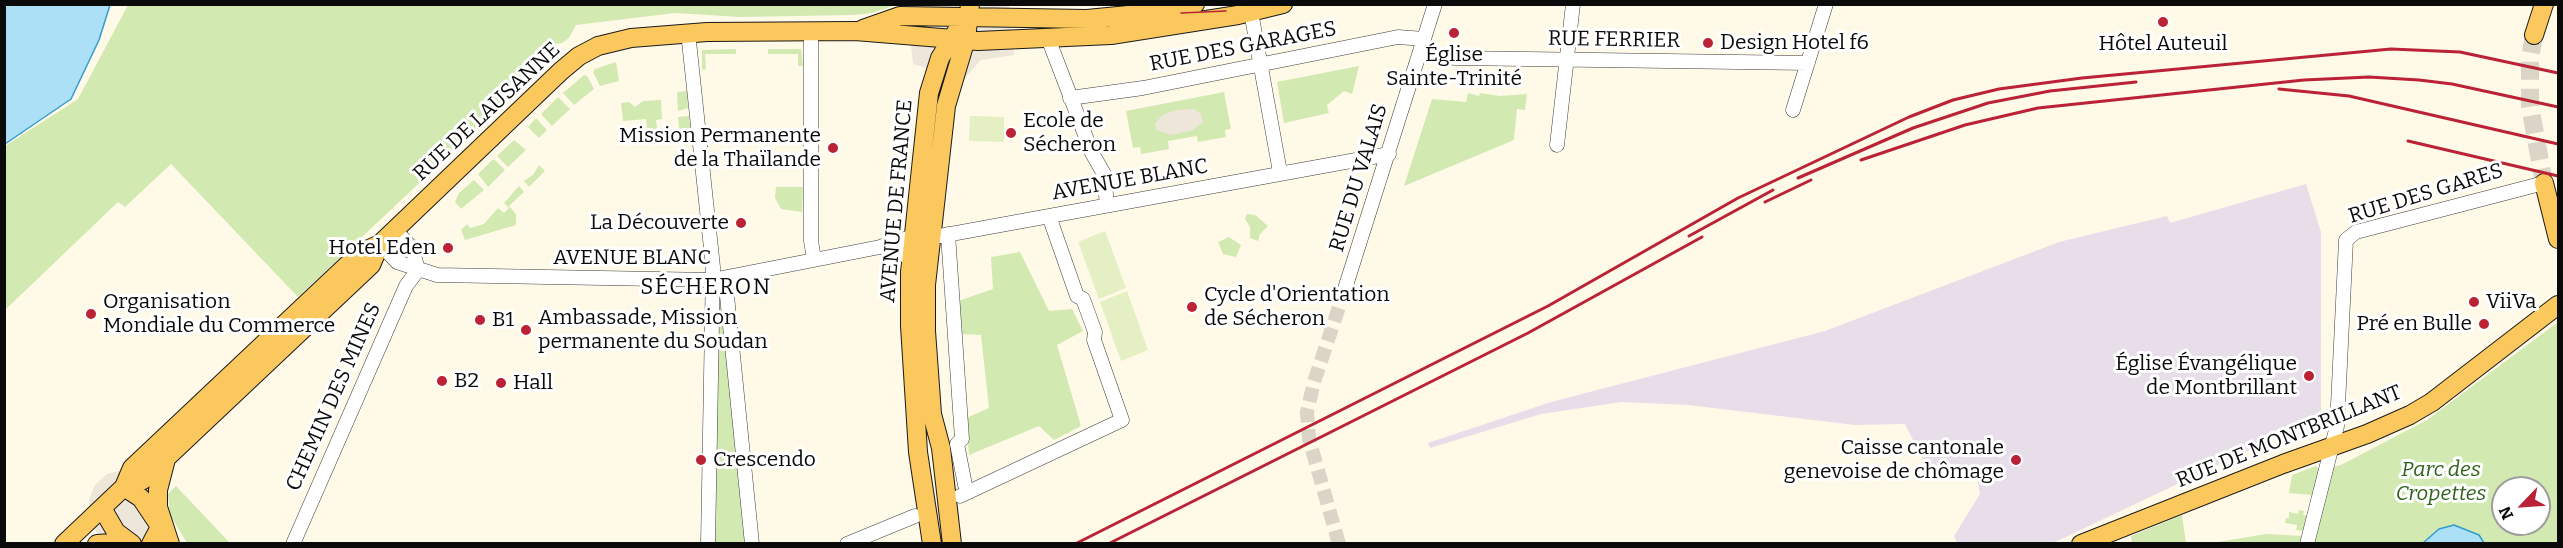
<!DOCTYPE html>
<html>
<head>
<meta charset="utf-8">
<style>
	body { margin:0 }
	#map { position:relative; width:2563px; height:548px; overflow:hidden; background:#fff9e8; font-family:Bitter,serif }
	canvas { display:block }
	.frame { position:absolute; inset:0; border:6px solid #0a0a0a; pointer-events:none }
	.north { position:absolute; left:2491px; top:476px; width:60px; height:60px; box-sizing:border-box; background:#fff; border:2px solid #9d9d9d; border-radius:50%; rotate:245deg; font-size:16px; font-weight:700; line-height:24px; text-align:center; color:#0a0a0a }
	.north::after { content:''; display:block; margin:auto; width:21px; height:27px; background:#bb2235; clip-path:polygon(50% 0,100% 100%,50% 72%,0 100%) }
</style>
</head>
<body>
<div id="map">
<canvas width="2563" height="548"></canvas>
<div class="frame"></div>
<div class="north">N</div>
</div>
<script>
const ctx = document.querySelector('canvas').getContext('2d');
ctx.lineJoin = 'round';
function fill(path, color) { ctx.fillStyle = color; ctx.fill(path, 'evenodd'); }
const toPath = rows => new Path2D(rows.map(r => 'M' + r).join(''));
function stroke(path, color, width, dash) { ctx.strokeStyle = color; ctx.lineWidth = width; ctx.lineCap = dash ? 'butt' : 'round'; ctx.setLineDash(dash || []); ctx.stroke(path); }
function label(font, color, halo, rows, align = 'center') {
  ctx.font = font + ' Bitter,serif'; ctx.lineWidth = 6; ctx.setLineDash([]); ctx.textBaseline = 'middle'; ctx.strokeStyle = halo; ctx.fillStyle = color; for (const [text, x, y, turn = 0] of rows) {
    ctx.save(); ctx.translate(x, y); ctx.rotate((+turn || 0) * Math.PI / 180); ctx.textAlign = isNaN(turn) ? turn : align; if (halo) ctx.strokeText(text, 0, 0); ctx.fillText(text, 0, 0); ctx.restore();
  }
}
const industrial = toPath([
	[2306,184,2321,232,2321,416,2053,543,1957,543,1954,536,1980,494,1977,479,1969,470,1957,465,1928,470,1905,424,1855,425,1688,405,1621,402,1541,414,1430,448,1428,443,1551,402,1825,331,2059,242,2167,216,2170,223]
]);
const green = toPath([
	[128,5,128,4,896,5,872,13,854,15,740,17,675,13,576,25,569,38,562,43,546,45,546,64,298,297,171,164,125,207,118,202,5,310,5,146,78,99],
	[736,49,736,54,705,54,706,69,702,70,702,50],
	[768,49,801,49,803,66,798,66,798,54,768,54],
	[616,62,619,81,600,86,593,72,595,69],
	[1359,66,1352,94,1344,91,1327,105,1329,113,1284,123,1277,82],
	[584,75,587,76,594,89,574,105,563,93],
	[687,91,688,108,678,111,677,92],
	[1224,92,1231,129,1225,130,1226,137,1198,142,1197,136,1168,141,1169,149,1141,154,1140,147,1133,148,1126,111],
	[1468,93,1479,96,1480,93,1500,96,1527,94,1525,110,1517,109,1514,140,1404,186,1432,99,1466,102],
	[558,97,570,109,552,126,541,114],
	[661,100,662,119,656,120,658,138,648,139,646,119,623,121,621,103,629,102,635,107,643,101],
	[689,116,691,135,680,136,678,117],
	[536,118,547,130,539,138,528,127],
	[514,140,526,150,508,167,497,156],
	[492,160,495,160,505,170,488,187,478,174],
	[539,165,545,171,529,187,524,181,533,175],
	[474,180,484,190,461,209,455,202,459,193],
	[519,186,524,192,509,206,516,214,516,225,465,240,461,230,467,224,470,228,484,224,498,208,504,213,509,208,504,203],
	[776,187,803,187,802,212,781,209,775,198],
	[1247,214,1255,215,1268,226,1260,234,1258,241,1250,238,1250,227,1245,219],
	[1229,237,1241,245,1236,257,1223,254,1218,242],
	[1020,252,1049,311,1072,309,1083,331,1057,345,1081,426,1054,440,1039,426,969,455,966,418,989,408,981,335,960,334,958,301,993,289,991,257],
	[724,288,751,543,714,544,716,290],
	[2558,322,2558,543,2206,544,2266,534,2303,536,2304,531,2296,530,2297,525,2285,523,2286,518,2289,518,2289,512,2298,514,2299,510,2304,511,2303,515,2307,516,2312,495,2289,493,2292,475,2316,466,2319,470,2341,465,2427,420],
	[2503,488,2539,488,2539,524,2503,524],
	[176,486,230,543,187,543,170,515,168,494],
	[2182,515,2186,543,2132,543,2131,536]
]);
const pitch = toPath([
	[970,116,1004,117,1004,142,969,141],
	[1105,231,1126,288,1099,299,1078,242],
	[1127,291,1148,350,1121,361,1100,302]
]);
const plaza = toPath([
	[907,5,1009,5,1014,55,981,60,964,79,913,64],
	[1195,109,1201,114,1203,122,1193,130,1171,135,1156,130,1155,124,1162,115,1177,110],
	[129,468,166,494,168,510,148,543,109,544,99,536,91,523,89,500,95,485,107,474]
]);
const water = toPath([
	[5,4,110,5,99,40,71,99,5,144,5,4],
	[2454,525,2479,535,2484,543,2423,543,2439,529,2454,525]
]);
const minorTunnel = toPath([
	[1339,544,1309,439,1307,412,1314,382,1343,295]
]);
const majorTunnel = toPath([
	[2534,35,2530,58,2530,106,2544,183]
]);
const minor = toPath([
	[1251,12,1280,172],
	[811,31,811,241,814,259],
	[688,32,713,267,708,544],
	[1048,38,1092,153,1104,174,1107,205],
	[1420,53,1455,58,1808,63],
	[1070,98,1143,88,1398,37,1424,39],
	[1793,110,1826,4],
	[1557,145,1573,4],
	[395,230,412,248,418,270],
	[948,234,962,439,957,444,965,485],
	[380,244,397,262,437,275,712,280,880,247,908,238,940,236,1389,154],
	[880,247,901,253,916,263],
	[726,286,752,544],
	[1343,295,1435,4],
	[960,496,1122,420,1094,340,1095,332,1083,299,1077,296,1049,216],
	[293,544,406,286,418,270],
	[847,544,915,516],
	[2307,544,2337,426,2346,240,2356,232,2544,183]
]);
const major = toPath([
	[863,29,900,16,1087,19,1139,14,1195,4],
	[2534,35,2544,4],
	[2544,183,2558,239],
	[166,459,158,490,158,507,170,544],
	[124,487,132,468,360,253,380,244,561,71,579,56,598,46,631,38,707,32,855,31,978,41,1111,35,1238,15,1283,4],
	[124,487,141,498,157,522],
	[102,508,116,532,132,544],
	[64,544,124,487,143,480,371,265,380,244],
	[97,544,127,542],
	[151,544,160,527],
	[932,544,918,452,910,326,910,272,929,93,940,58,958,29],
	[952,544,941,448,932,414,926,331,926,285,946,106,966,39,970,4],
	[2081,544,2283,464,2367,434,2410,415,2432,402,2558,305]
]);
const tram = toPath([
	[1181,13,1226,11]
]);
const rail = toPath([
	[2279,89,2349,96,2558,144],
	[2408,141,2558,176],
	[1861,160,1965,125,2038,108,2304,80,2369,77,2419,80,2452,84,2558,107],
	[1798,178,1913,128,1988,103,2050,91,2136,82],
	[1765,202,1811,180],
	[1689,236,1773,190],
	[1075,544,1548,306,1738,198,1909,117,1953,100,1999,89,2082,78,2391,49,2460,52,2558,73],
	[1108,544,1528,333,1702,237]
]);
const markers = [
	[2163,22,6,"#bb2235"],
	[1454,33,6,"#bb2235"],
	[1708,43,6,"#bb2235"],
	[1011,133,6,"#bb2235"],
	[833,148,6,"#bb2235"],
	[741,223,6,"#bb2235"],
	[448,248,6,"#bb2235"],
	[2474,302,6,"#bb2235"],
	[1192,307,6,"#bb2235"],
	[91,314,6,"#bb2235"],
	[480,320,6,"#bb2235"],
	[2484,324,6,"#bb2235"],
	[526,330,6,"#bb2235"],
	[2309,376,6,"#bb2235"],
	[442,381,6,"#bb2235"],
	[501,383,6,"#bb2235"],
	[701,460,6,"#bb2235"],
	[2016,460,6,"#bb2235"]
];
const streetNames = [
	["RUE FERRIER",1614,40,1],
	["RUE DES GARAGES",1243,47,-11],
	["RUE DE LAUSANNE",487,112,-43],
	["RUE DU VALAIS",1359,178,-73],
	["AVENUE BLANC",1130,180,-10],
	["RUE DES GARES",2426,194,-17],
	["AVENUE DE FRANCE",897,201,-85],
	["AVENUE BLANC",632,258],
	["CHEMIN DES MINES",334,397,-66],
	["RUE DE MONTBRILLANT",2289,437,-22]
];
const poiNames = [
	["Design Hotel f6",1720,43],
	["Hôtel Auteuil",2163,44,"center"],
	["Église",1454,55,"center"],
	["Sainte-Trinité",1454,79,"center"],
	["Ecole de",1023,121],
	["Sécheron",1023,145],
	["Mission Permanente",821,136,"right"],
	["de la Thaïlande",821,160,"right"],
	["La Découverte",729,223,"right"],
	["Hotel Eden",436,248,"right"],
	["Cycle d'Orientation",1204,295],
	["de Sécheron",1204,319],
	["Organisation",103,302],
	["Mondiale du Commerce",103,326],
	["ViiVa",2486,302],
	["Ambassade, Mission",538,318],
	["permanente du Soudan",538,342],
	["B1",492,320],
	["Pré en Bulle",2472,324,"right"],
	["Église Évangélique",2297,364,"right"],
	["de Montbrillant",2297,388,"right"],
	["B2",454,381],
	["Hall",513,383],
	["Caisse cantonale",2004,448,"right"],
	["genevoise de chômage",2004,472,"right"],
	["Crescendo",713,460]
];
const parkNames = [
	["Parc des",2441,470],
	["Cropettes",2441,494]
];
const neighbourhoodNames = [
	["SÉCHERON",706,288]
];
fill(industrial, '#e8deea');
fill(green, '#d3e9b2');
fill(pitch, '#e4f0c4');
fill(plaza, '#ede6d9');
fill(water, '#ace0f7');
stroke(water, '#339cce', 1.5);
stroke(minorTunnel, '#dad5c7', 14, [14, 7]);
stroke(majorTunnel, '#dad5c7', 18, [18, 9]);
stroke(minor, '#3d3d3d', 15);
stroke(major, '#1b1b1b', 20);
stroke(minor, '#fff', 14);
stroke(major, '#fac85d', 18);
stroke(tram, '#bb2235', 1.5);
stroke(rail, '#bb2235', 3);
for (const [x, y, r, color] of markers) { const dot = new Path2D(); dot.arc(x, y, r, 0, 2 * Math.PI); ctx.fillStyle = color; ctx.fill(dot); stroke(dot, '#fff', 2); }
label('21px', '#0a0a0a', '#fff', streetNames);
label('21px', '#0a0a0a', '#fff', poiNames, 'left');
label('italic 21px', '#2f621b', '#fff', parkNames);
ctx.letterSpacing = '1.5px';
label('22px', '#0a0a0a', '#fff', neighbourhoodNames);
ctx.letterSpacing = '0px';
</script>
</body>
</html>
